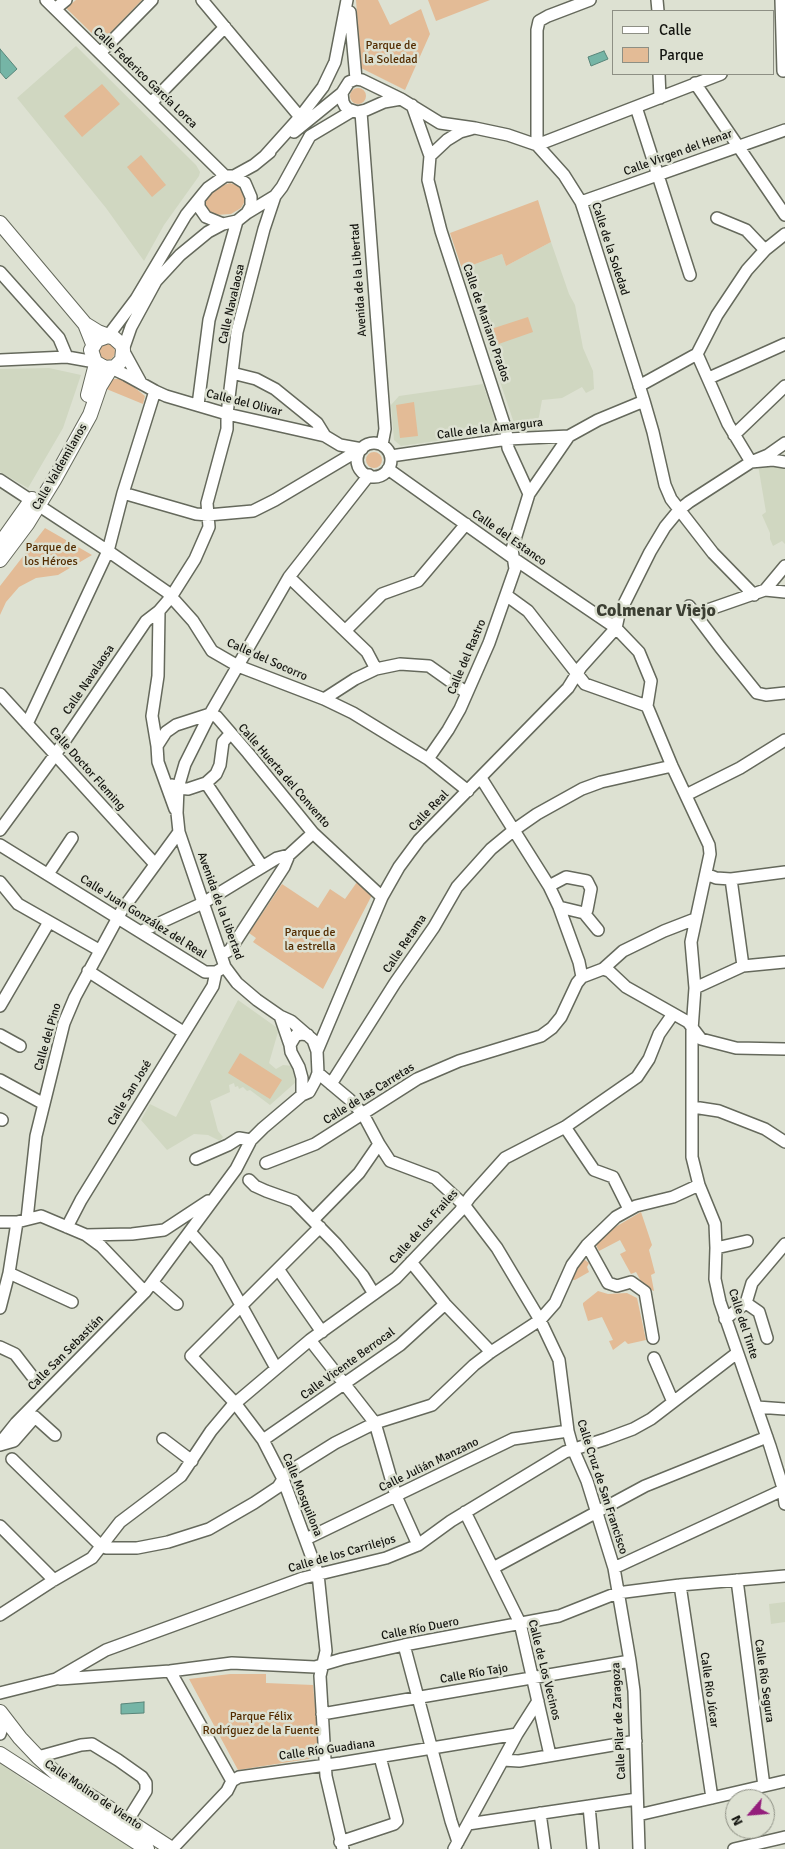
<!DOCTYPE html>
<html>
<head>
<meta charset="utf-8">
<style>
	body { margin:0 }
	#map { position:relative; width:785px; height:1849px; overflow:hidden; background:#dde1d2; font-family:Signika,sans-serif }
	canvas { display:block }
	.legend { position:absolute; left:612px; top:10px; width:162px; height:65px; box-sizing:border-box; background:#dde1d2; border:1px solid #8d8f84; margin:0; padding:6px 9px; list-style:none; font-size:15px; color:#141510 }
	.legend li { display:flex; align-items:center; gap:10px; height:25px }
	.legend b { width:25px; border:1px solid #8d8f84 }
	.north { position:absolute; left:725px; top:1789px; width:50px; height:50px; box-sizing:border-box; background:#dde1d2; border:1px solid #8d8f84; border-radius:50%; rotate:243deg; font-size:14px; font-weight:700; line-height:20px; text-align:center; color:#141510 }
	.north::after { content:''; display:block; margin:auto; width:18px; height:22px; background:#941e7c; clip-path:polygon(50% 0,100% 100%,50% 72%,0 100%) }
</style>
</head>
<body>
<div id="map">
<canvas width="785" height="1849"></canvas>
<ul class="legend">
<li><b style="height:6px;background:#fff"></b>Calle</li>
<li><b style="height:14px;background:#e3bb96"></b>Parque</li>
</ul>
<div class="north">N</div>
</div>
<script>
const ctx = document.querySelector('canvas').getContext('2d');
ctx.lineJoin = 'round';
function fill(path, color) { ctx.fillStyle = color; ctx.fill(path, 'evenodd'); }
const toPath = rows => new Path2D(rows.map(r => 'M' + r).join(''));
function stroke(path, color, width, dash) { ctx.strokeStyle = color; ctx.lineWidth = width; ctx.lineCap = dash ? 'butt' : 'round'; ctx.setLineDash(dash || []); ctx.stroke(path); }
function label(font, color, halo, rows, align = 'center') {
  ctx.font = font + ' Signika,sans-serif'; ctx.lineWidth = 5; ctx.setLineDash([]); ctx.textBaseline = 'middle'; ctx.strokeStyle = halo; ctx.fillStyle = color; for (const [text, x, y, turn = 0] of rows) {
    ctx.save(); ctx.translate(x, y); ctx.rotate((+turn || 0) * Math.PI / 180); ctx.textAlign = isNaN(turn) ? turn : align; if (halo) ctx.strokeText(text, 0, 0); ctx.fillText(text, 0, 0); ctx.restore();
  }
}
const built = toPath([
	[76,46,196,165,200,172,199,176,164,225,144,261,106,208,17,98],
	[551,242,569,294,575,305,583,348,593,371,594,389,586,393,582,387,562,398,542,400,536,433,521,433,516,429,462,269,502,254,506,266],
	[49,368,81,375,63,428,28,488,0,472,0,369],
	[483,384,497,426,492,433,401,446,394,440,391,405,399,396],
	[758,465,785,467,785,544,782,541,773,546,770,539,770,533,762,515,766,512],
	[238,1000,276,1027,278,1032,269,1063,276,1069,283,1065,293,1066,296,1082,270,1105,250,1090,247,1091,243,1087,239,1089,238,1086,235,1087,234,1083,229,1085,230,1092,210,1101,218,1131,223,1137,220,1141,208,1135,194,1134,167,1150,141,1120,150,1104,176,1117],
	[785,1602,785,1622,771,1624,769,1604],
	[0,1763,28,1783,135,1849,0,1849]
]);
const green = toPath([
	[76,0,142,0,101,42,66,8],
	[356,0,378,0,390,25,421,9,430,34,405,90,361,68],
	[428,0,490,0,436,21],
	[102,84,120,104,82,137,64,116],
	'350 96a8 8 0 1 1 16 0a8 8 0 1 1-16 0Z',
	[141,155,166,185,152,197,127,167],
	[230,183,239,186,243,191,245,201,241,208,231,214,215,215,210,212,206,208,205,201,209,195,224,185],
	[538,200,551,242,506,266,502,254,462,269,450,233],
	[528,317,533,332,490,347,485,331],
	'99 352a8 8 0 1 1 16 0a8 8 0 1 1-16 0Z',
	[107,379,124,379,145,396,143,404,104,388],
	[414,402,418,436,400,438,396,405],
	'366 460a8 8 0 1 1 16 0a8 8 0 1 1-16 0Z',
	[45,528,92,555,58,575,36,578,19,587,6,602,0,615,0,586],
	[357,882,372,895,323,989,253,942,256,938,249,933,282,884,318,908,330,889,345,899],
	[240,1053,282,1080,270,1099,228,1073],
	[641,1212,652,1245,649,1250,655,1273,651,1275,654,1291,644,1287,636,1272,631,1274,620,1254,626,1251,620,1240,599,1251,595,1243,605,1233],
	[585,1260,589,1263,587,1267,589,1272,575,1280,570,1280,581,1261],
	[598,1291,608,1294,627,1293,637,1298,646,1340,628,1344,625,1341,613,1350,609,1341,613,1340,602,1317,588,1321,583,1305,583,1303],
	[230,1674,266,1674,266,1683,313,1685,319,1745,318,1751,314,1756,308,1759,238,1770,189,1679]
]);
const water = toPath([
	[0,49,17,69,6,79,0,72,0,49],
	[604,51,608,59,591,66,588,57,604,51],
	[144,1702,144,1713,121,1714,121,1704,144,1702]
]);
const minor = toPath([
	[46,0,225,176],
	[202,0,300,117],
	[657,0,658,11],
	[781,0,783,71],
	[55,9,66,0],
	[350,12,356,79],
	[100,53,152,0],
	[659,74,660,98],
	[695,83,785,215],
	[401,99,384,102,366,110,357,112,348,109,345,106,343,102,342,93,349,82,356,79,362,80,401,99,440,123,475,128,508,135,537,145,564,175,581,202,584,211,644,401,653,432,665,485,671,499,713,553,754,595],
	[151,103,225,27],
	[412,105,430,156,428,180,441,231,506,430,508,448,529,494],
	[636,107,690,275],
	[361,112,385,429,382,445],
	[294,132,342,93],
	[537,145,721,74],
	[537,145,537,30,539,21,548,16,590,0],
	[265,156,300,117,323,87,335,62,347,0],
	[430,156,447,140,460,132,471,129],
	[234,176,254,165,270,152],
	[581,202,785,130],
	[247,213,275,196],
	[717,218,746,230,765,250],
	[0,272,59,338,67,357],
	[108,336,136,299,186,215,203,194,208,188,225,176,234,176,245,183,251,197,251,206,247,213,237,221,223,224,206,217,199,207,199,200],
	[697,354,728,424,751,462,773,460,785,462],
	[0,360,67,357,95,362],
	[111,368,126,375,155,391,166,396,227,414,325,436,340,445,362,449],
	[232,373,256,379,275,389,317,423,325,436],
	[709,378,785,344],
	[140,381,123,350,131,327,156,281,180,255,208,232,223,224],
	[639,386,697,354,717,315,747,270,765,250,785,234],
	[198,405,209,320,237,221],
	[734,435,785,386],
	'357 460a17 17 0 1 1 34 0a17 17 0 1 1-34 0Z',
	[391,456,508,439,569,436,598,420,644,401],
	[388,469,513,558,616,628,639,652,651,681,647,706,672,766,709,845,710,854,691,942,695,988,692,1030,692,1157,699,1185,715,1224,716,1248,715,1279,720,1302,770,1446,783,1488,785,1504],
	[0,480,108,551,167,592,193,621,212,651,238,666,324,699,353,713,428,759,468,791],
	[123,493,196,514,208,515,253,511,275,500,349,456],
	[289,577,367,652,376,669],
	[765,590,785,566],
	[506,595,528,611,585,684,647,706],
	[689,606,720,647,757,693,766,695,785,693],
	[696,614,765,590,785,592],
	[346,630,382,594,418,581,466,524],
	[0,694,154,863],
	[324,699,355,679,376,669,400,664,429,666,467,693],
	[210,714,217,717,248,753,313,833,382,897],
	[27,724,108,551,123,493,155,391],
	[157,746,152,716,158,676,159,611],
	[428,759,448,730,460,709,489,643,515,569,512,549,529,494,569,436],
	[481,778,549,886,559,907,579,962,582,977],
	[206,783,262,866],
	[172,785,178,788,188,789,206,783,216,774,220,765,223,742,230,734],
	[686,795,740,768,785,740],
	[175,809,158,762,157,746,166,732,176,725,210,714],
	[0,830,55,755,146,621,159,611,171,597,195,559,209,527,207,503,227,429,227,414,237,332,264,229,275,196,282,187,310,136,352,111],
	[0,845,205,972,216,972,221,969],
	[48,874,72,838],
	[706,874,716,878,731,879,785,872],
	[731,879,743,966],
	[0,882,18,904,99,950],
	[549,886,566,877,587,881,591,889,587,910,584,913,559,907],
	[584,913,598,930],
	[142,931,203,903,277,858,289,855,313,833],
	[221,955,230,950,284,867,289,855],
	[603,969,609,971,626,987,688,1022,701,1039,736,1048,785,1049],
	[88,971,183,1032],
	[695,988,743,966,785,962],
	[0,1006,49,922],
	[280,1016,290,1045],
	[0,1035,20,1046],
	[317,1051,382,897,399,867,419,840,568,688,581,667,616,628,619,614,650,552,665,527,679,510,689,502,751,462,768,455,785,443],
	[318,1073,349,1099,363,1114,379,1144,390,1161,435,1178,465,1206,497,1248,540,1320,559,1360,568,1431,573,1449,587,1481,614,1568,630,1661,634,1691,639,1849],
	[0,1080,44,1104],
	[331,1084,395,983,434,927,457,887,491,849,514,830,537,814,582,789,601,782,672,766],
	[302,1095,302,1078,299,1067,291,1052,290,1045,296,1035,302,1034,308,1035],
	[693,1107,719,1111,765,1129,785,1142],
	[0,1119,2,1120],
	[565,1127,594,1170,613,1177,629,1209],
	[196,1159,228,1145,239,1138,251,1140],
	[266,1163,315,1144,417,1079,459,1061,541,1036,552,1028,561,1017,577,983,582,977,603,969,623,951,664,931,695,919],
	[249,1180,255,1186,266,1191,294,1201,336,1244,363,1276,374,1294],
	[27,1219,36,1136,64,1023,75,997,122,910,179,832],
	[313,1220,359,1173,379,1144],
	[0,1222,17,1222,41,1216,86,1235,101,1246,145,1292],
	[67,1227,81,1200,213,986,216,972],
	[320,1227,191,1356,235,1403,263,1440,283,1479,318,1574,326,1651,320,1676,326,1776,343,1849],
	[190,1232,217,1262,276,1368],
	[86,1235,132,1234,164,1230,208,1201],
	[587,1245,608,1283,617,1286,631,1282,645,1292,653,1338],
	[716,1248,747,1241],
	[411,1262,445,1304,491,1352],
	[278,1269,322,1332],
	[9,1273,72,1302],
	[153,1283,177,1304],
	[746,1303,759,1312,767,1338],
	[0,1308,9,1273,17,1222],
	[725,1319,746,1303,752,1283,785,1244],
	[310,1340,375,1423,396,1496,418,1545],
	[0,1347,15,1354,32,1376],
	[654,1358,673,1402],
	[757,1407,785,1409],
	[163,1439,192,1461],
	[263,1440,400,1345,445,1304],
	[0,1443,16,1423,145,1292,236,1169,251,1140,263,1128,302,1095,309,1092,315,1081,318,1073,317,1051,313,1040,291,1021,280,1016,257,1000,237,983,225,967,179,832,177,813,178,788,185,764,210,714,289,577,369,475],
	[0,1445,14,1441,35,1417,55,1435],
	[12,1459,101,1546,106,1548,137,1548,168,1542,209,1529,254,1503,278,1487,287,1473,335,1443,375,1423,432,1405,474,1365,491,1352,540,1320,555,1303,572,1265,587,1245,616,1217,636,1206,673,1197,699,1185],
	[465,1512,520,1623,550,1755],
	[0,1526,54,1580],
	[306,1539,513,1439,568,1431],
	[493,1568,645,1486,767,1437],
	[614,1568,785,1489],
	[737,1580,764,1786],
	[680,1585,712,1798],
	[0,1615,54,1580,92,1558,120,1522,181,1476,211,1431,232,1406,310,1340,396,1278,460,1211,470,1197,505,1158,565,1127,637,1077,649,1059,659,1034,673,1014],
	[404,1645,451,1821,458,1842],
	[170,1671,232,1781],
	[60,1679,170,1671,232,1663,315,1667,342,1659,404,1645,559,1616,617,1593,680,1585,785,1576],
	[0,1693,56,1679,106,1650,303,1578,386,1558,418,1545,451,1521,565,1452,606,1439,633,1429,651,1419,737,1353],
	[322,1714,630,1661],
	[0,1734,3,1725,2,1715],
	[38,1757,81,1745,92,1744,118,1760,142,1777,146,1783,146,1791,128,1820],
	[503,1760,519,1761,636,1741],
	[589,1806,593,1849],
	[540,1813,545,1849],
	[638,1815,785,1781],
	[468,1824,637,1799],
	[340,1842,394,1824,397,1821,380,1757],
	[172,1849,227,1791,232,1781,239,1777,341,1763,517,1734],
	[454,1849,517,1734,538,1701],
	[734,1849,785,1837]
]);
const major = toPath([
	[0,223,85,324,93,344],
	[85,324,98,332,114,338,122,345,123,350,122,360,115,367,105,368,95,362,91,350,97,340,108,336],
	[88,395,96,364],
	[0,544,32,499],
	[0,560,27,524,54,480,90,415,100,386,111,368],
	[0,1712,20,1738,38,1757,58,1775,172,1849],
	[0,1754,147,1849]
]);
const parkNames = [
	["Parque de",391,46],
	["la Soledad",391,60],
	["Parque de",51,548],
	["los Héroes",51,562],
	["Parque de",310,933],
	["la estrella",310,947],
	["Parque Félix",261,1717],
	["Rodríguez de la Fuente",261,1731]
];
const streetNames = [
	["Calle Federico García Lorca",145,78,44],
	["Calle Virgen del Henar",678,153,-20],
	["Calle de la Soledad",610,249,72],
	["Avenida de la Libertad",359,280,-94],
	["Calle Navalaosa",232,304,-77],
	["Calle de Mariano Prados",486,323,71],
	["Calle del Olivar",244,403,14],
	["Calle de la Amargura",490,429,-7],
	["Calle Valdemilanos",60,467,-60],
	["Calle del Estanco",509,538,35],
	["Calle del Rastro",467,657,-67],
	["Calle del Socorro",267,660,24],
	["Calle Navalaosa",89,680,-56],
	["Calle Doctor Fleming",87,769,48],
	["Calle Huerta del Convento",284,776,49],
	["Calle Real",429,811,-46],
	["Avenida de la Libertad",220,906,70],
	["Calle Juan González del Real",143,917,32],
	["Calle Retama",405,944,-56],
	["Calle del Pino",48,1037,-74],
	["Calle San José",130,1093,-59],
	["Calle de las Carretas",369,1094,-32],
	["Calle de los Frailes",424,1227,-48],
	["Calle del Tinte",743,1324,72],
	["Calle San Sebastián",66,1353,-45],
	["Calle Vicente Berrocal",348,1364,-36],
	["Calle Julián Manzano",429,1465,-26],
	["Calle Cruz de San Francisco",602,1487,72],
	["Calle Mosquilona",302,1495,68],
	["Calle de los Carrilejos",342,1554,-16],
	["Calle Río Duero",420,1629,-11],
	["Calle de Los Vecinos",544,1670,76],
	["Calle Río Tajo",474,1674,-10],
	["Calle Río Segura",764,1681,82],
	["Calle Río Júcar",709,1690,82],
	["Calle Pilar de Zaragoza",619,1721,-93],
	["Calle Río Guadiana",327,1750,-8],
	["Calle Molino de Viento",93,1795,34]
];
const districtNames = [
	["Colmenar Viejo",656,611]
];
fill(built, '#d0d7c1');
fill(green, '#e3bb96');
fill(water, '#75b5a6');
stroke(water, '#588579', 1);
stroke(minor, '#65695c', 14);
stroke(major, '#65695c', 16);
stroke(minor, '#fff', 11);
stroke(major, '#fff', 14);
label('12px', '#532c00', '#dde1d2', parkNames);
label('12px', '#141510', '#dde1d2', streetNames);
label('bold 18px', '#3c3f33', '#dde1d2', districtNames);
</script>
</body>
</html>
